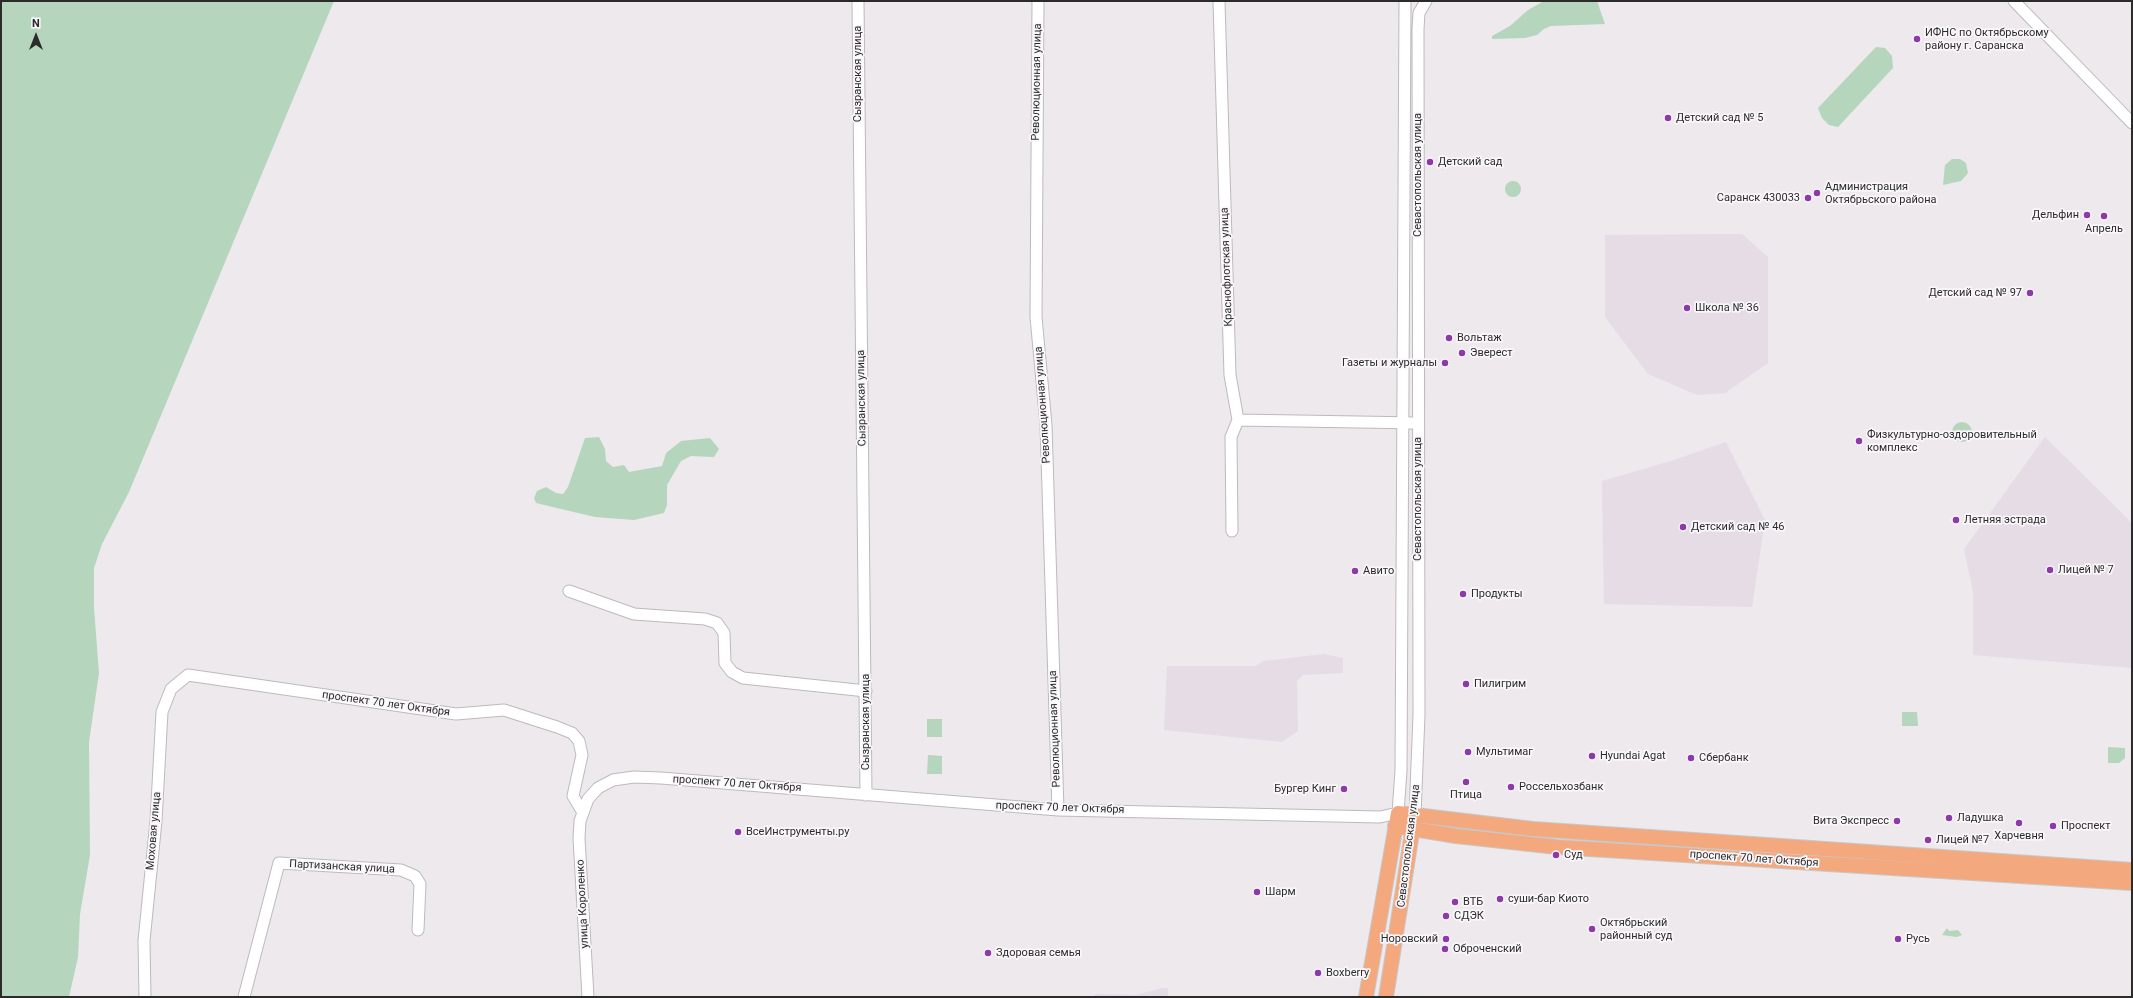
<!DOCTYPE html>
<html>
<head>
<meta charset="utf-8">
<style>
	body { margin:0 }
	#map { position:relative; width:2133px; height:998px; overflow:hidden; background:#ede9ed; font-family:Roboto,sans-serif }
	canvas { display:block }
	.frame { position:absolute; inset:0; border:2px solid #2c2b2c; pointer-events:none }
	.north { position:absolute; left:16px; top:16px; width:40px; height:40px; -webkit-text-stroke:3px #faf7fa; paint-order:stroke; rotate:0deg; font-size:11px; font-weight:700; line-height:16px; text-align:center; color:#2c2b2c }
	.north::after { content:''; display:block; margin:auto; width:14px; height:18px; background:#2c2b2c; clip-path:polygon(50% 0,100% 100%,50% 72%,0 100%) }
</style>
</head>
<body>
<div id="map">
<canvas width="2133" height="998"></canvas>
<div class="frame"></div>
<div class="north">N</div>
</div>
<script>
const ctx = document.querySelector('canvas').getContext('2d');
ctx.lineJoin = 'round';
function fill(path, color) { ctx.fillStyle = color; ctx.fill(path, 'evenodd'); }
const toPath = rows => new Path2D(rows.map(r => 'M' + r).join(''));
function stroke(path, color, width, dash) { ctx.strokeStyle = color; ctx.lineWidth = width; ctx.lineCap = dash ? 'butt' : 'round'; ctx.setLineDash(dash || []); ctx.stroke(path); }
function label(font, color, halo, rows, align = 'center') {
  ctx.font = font + ' Roboto,sans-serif'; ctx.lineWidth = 3.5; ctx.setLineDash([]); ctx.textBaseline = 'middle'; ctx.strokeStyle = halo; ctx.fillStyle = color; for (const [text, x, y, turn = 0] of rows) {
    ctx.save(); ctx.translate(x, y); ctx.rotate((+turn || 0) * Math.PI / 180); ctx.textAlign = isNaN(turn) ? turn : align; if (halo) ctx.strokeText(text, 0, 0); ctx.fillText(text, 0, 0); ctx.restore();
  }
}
const built = toPath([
	[1742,234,1768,257,1768,363,1725,393,1697,395,1648,374,1605,317,1605,235],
	[2045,437,2132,523,2132,668,1973,655,1973,592,1964,549],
	[1726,442,1765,520,1752,607,1604,604,1602,481,1671,461],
	[1324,654,1343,658,1343,673,1303,675,1297,681,1298,731,1282,742,1164,730,1167,666,1255,666,1264,661],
	[1162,988,1168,988,1168,997,1095,997,1095,994,1136,995]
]);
const green = toPath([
	[1,1,334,1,129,492,102,544,94,568,94,608,99,673,89,742,90,855,80,914,78,957,69,997,1,997],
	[1544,1,1597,1,1605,24,1551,26,1544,29,1537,35,1525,38,1492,39,1492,36,1510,26,1528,10],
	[1876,47,1885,48,1892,56,1893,68,1838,127,1829,125,1822,118,1818,108],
	[1952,159,1960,159,1966,163,1968,173,1961,181,1943,185,1945,165],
	'1505 189a8 8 0 1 1 16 0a8 8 0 1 1-16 0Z',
	'1952 432a10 10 0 1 1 20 0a10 10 0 1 1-20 0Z',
	[599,437,605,449,606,461,613,467,624,465,629,472,662,466,666,453,681,441,710,438,719,449,714,457,691,456,681,461,667,485,667,505,664,513,634,520,595,517,536,503,534,498,537,491,546,487,556,493,563,494,568,487,585,438],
	[1902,712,1917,712,1918,726,1902,726],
	[927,719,942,719,942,737,927,737],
	[2108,747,2125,748,2125,758,2119,763,2108,763],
	[928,755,942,756,942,774,927,774],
	[1947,928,1949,931,1958,930,1962,935,1957,937,1942,935]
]);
const minor = toPath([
	[858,1,866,795],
	[1038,1,1036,317,1046,425,1058,810],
	[1219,1,1230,375,1238,420,1231,437,1232,531],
	[2014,1,2132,123],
	[1238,420,1418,423],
	[569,591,634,614,705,619,717,623,724,633,725,663,732,672,743,678,866,691],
	[1415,815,1419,715,1418,29,1419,13,1426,1],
	[145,997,144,941,156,821,162,712,171,689,188,675,456,714,504,710,557,727,572,733,579,741,582,755,573,796,582,811],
	[244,997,279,863,401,870,415,876,420,884,418,930],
	[588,997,579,838,580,821,588,799,598,788,613,780,634,777,661,778,1058,810,1380,817,1398,813,1401,771,1405,1]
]);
const major = toPath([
	[1395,826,1456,836,1557,847,2132,883],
	[1366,997,1398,813,1533,829,2132,870],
	[1386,997,1414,820]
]);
const markers = [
	[1917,39,4,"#8c3aa9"],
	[1668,118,4,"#8c3aa9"],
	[1430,162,4,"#8c3aa9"],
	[1817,193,4,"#8c3aa9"],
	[1808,198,4,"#8c3aa9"],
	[2087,215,4,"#8c3aa9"],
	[2104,216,4,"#8c3aa9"],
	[2030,293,4,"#8c3aa9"],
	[1687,308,4,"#8c3aa9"],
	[1449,338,4,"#8c3aa9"],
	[1462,353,4,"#8c3aa9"],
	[1445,363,4,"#8c3aa9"],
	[1859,441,4,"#8c3aa9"],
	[1956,520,4,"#8c3aa9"],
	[1683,527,4,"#8c3aa9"],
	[2050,570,4,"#8c3aa9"],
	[1355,571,4,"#8c3aa9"],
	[1463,594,4,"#8c3aa9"],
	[1466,684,4,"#8c3aa9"],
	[1468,752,4,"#8c3aa9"],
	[1592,756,4,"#8c3aa9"],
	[1691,758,4,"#8c3aa9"],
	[1466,782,4,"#8c3aa9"],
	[1511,787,4,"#8c3aa9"],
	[1344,789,4,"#8c3aa9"],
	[1949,818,4,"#8c3aa9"],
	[1897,821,4,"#8c3aa9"],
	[2019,823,4,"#8c3aa9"],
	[2053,826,4,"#8c3aa9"],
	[738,832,4,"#8c3aa9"],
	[1928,840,4,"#8c3aa9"],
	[1556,855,4,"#8c3aa9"],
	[1257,892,4,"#8c3aa9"],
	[1500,899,4,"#8c3aa9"],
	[1455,902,4,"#8c3aa9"],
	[1446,916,4,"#8c3aa9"],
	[1592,929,4,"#8c3aa9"],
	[1446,939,4,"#8c3aa9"],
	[1898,939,4,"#8c3aa9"],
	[1445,949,4,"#8c3aa9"],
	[988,953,4,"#8c3aa9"],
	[1318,973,4,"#8c3aa9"]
];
const poiNames = [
	["ИФНС по Октябрьскому",1925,33],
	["району г. Саранска",1925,46],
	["Детский сад № 5",1676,118],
	["Детский сад",1438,162],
	["Администрация",1825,187],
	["Октябрьского района",1825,200],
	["Саранск 430033",1800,198,"right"],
	["Дельфин",2079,215,"right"],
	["Апрель",2104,229,"center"],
	["Детский сад № 97",2022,293,"right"],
	["Школа № 36",1695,308],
	["Вольтаж",1457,338],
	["Эверест",1470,353],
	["Газеты и журналы",1437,363,"right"],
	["Физкультурно-оздоровительный",1867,435],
	["комплекс",1867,448],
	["Летняя эстрада",1964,520],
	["Детский сад № 46",1691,527],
	["Лицей № 7",2058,570],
	["Авито",1363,571],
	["Продукты",1471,594],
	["Пилигрим",1474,684],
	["Мультимаг",1476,752],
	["Hyundai Agat",1600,756],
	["Сбербанк",1699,758],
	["Россельхозбанк",1519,787],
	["Бургер Кинг",1336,789,"right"],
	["Птица",1466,795,"center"],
	["Ладушка",1957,818],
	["Вита Экспресс",1889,821,"right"],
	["Проспект",2061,826],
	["ВсеИнструменты.ру",746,832],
	["Харчевня",2019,836,"center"],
	["Лицей №7",1936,840],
	["Суд",1564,855],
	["Шарм",1265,892],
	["суши-бар Киото",1508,899],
	["ВТБ",1463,902],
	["СДЭК",1454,916],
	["Октябрьский",1600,923],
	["районный суд",1600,936],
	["Норовский",1438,939,"right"],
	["Русь",1906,939],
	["Оброченский",1453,949],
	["Здоровая семья",996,953],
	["Boxberry",1326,973]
];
const streetNames = [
	["Сызранская улица",858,74,-90],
	["Революционная улица",1037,82,-89],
	["Севастопольская улица",1418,175,-90],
	["Краснофлотская улица",1227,267,-92],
	["Сызранская улица",862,398,-91],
	["Революционная улица",1043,405,-94],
	["Севастопольская улица",1418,499,-90],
	["проспект 70 лет Октября",386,704,8],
	["Сызранская улица",866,722,-90],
	["Революционная улица",1055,729,-92],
	["проспект 70 лет Октября",737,784,4],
	["проспект 70 лет Октября",1060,808,2],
	["Моховая улица",154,831,-85],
	["Севастопольская улица",1409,846,-83],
	["проспект 70 лет Октября",1754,859,4],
	["Партизанская улица",342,867,3],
	["улица Короленко",583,904,-93]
];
fill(built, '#e5dce5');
fill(green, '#b5d5bd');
stroke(minor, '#bdbabd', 13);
stroke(major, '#c8c8c8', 16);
stroke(minor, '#fff', 11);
stroke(major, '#f4a87e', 14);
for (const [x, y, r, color] of markers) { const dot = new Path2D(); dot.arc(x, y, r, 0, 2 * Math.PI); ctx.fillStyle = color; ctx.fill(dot); stroke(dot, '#faf7fa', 1.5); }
label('11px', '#2c2b2c', '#faf7fa', poiNames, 'left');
label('11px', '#2c2b2c', '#faf7fa', streetNames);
</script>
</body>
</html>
